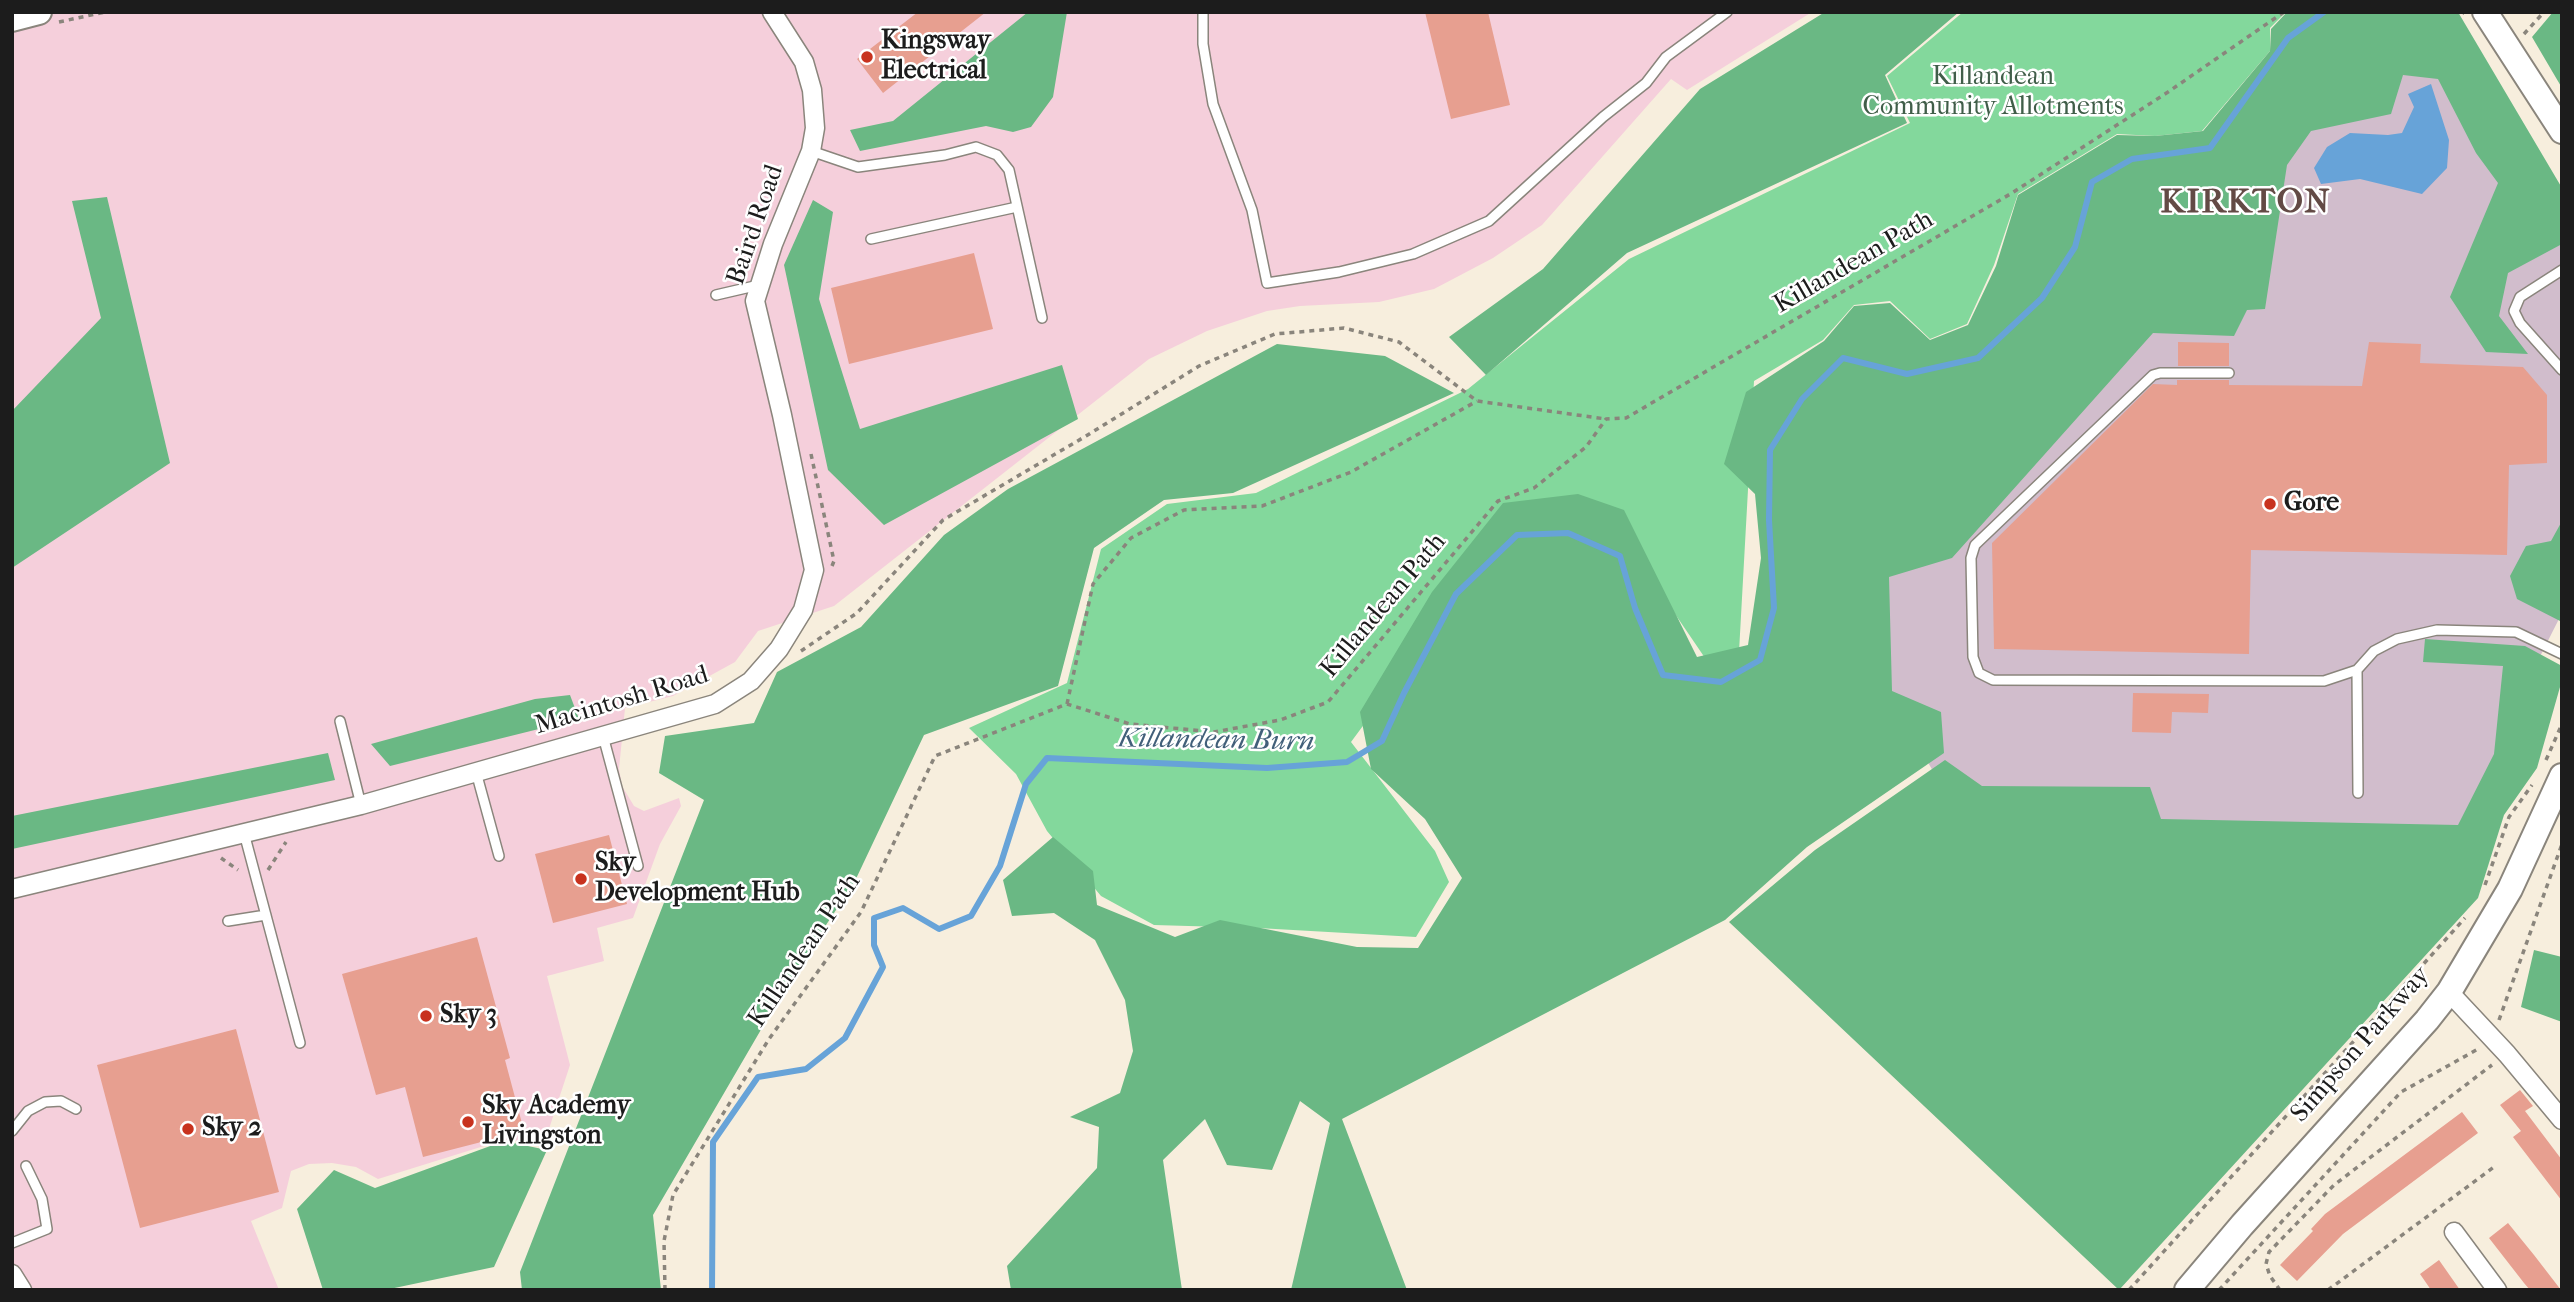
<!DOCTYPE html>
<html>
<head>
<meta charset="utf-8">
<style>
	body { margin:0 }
	#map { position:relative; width:2574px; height:1302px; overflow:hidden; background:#f7eedd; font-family:"IM FELL French Canon",serif }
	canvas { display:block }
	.frame { position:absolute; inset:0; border:14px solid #1c1c1c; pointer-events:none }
</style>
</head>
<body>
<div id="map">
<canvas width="2574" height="1302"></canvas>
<div class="frame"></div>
</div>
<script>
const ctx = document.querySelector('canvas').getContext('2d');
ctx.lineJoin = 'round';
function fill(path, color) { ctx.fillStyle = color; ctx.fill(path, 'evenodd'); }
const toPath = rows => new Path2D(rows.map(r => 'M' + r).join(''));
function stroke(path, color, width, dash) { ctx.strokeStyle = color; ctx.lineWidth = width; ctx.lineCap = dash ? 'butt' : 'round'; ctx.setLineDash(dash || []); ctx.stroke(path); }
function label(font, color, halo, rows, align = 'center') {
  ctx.font = font + ' "IM FELL French Canon",serif'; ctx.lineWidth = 5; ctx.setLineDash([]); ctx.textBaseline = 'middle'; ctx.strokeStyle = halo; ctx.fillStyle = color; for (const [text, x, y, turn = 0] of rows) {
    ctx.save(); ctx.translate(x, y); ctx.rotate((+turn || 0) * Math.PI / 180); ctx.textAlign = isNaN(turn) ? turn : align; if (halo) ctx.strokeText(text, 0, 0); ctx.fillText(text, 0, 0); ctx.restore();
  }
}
const built = toPath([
	[12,12,1812,12,1687,90,1671,79,1542,225,1493,258,1434,289,1379,302,1300,306,1267,311,1207,331,1149,359,834,606,758,631,735,662,673,696,625,708,619,769,622,786,634,806,644,811,679,798,681,806,660,844,633,918,597,928,604,961,547,976,570,1065,545,1141,500,1141,378,1179,356,1167,332,1163,309,1164,291,1171,282,1208,251,1221,279,1290,12,1290]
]);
const industrial = toPath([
	[2413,45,2562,224,2562,613,2520,696,2477,822,2423,840,2101,864,1937,778,1854,635,1860,507,2331,90]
]);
const green = toPath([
	[1963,12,2286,12,2270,28,2270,51,2202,131,2155,136,2117,134,2018,194,1994,265,1967,324,1930,339,1890,301,1854,305,1823,340,1754,381,1739,652,1705,658,1622,536,1513,523,1351,742,1435,851,1449,882,1416,937,1258,928,1154,925,1101,896,1047,831,1016,774,969,728,1067,683,1101,549,1167,504,1256,493,1468,389,1629,259,1910,123,1887,76]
]);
const forest = toPath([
	[1028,12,1067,12,1053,97,1031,127,1013,132,986,126,860,151,850,130,893,121],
	[1825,12,1959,12,1885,75,1907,123,1627,253,1486,375,1449,337,1543,269,1700,89],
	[2287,12,2458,12,2562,188,2562,244,2508,273,2499,316,2528,354,2486,352,2450,297,2498,183,2476,153,2438,79,2403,75,2391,114,2311,131,2287,165,2265,309,2247,310,2234,336,2153,333,1952,558,1889,577,1892,691,1941,712,1944,753,1807,847,1725,920,1342,1119,1407,1290,1291,1290,1330,1123,1300,1101,1272,1170,1227,1165,1205,1119,1163,1160,1182,1290,1011,1290,1007,1266,1097,1168,1099,1127,1070,1117,1120,1093,1133,1051,1125,1000,1095,940,1054,913,1012,916,1003,880,1053,837,1093,871,1097,905,1175,937,1220,920,1357,947,1418,948,1462,878,1425,819,1371,769,1360,712,1432,592,1503,503,1578,494,1624,510,1697,657,1748,645,1761,558,1755,494,1724,464,1746,392,1824,341,1854,306,1890,303,1930,340,1968,325,1996,266,2018,195,2117,135,2155,136,2203,131,2270,51,2271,29],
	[2553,12,2562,12,2562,88,2532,37],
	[107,197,170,463,12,568,12,411,101,318,72,201],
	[813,200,833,212,819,299,860,429,1062,365,1078,419,884,525,828,470,784,265],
	[1277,344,1385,356,1454,393,1233,493,1164,500,1094,548,1058,686,924,735,854,883,794,973,653,1215,661,1290,522,1290,520,1272,704,800,659,773,665,736,754,723,777,672,861,627,944,535,1008,489],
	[2562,521,2562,622,2517,599,2510,576,2526,546,2551,541],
	[2425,639,2525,646,2562,666,2562,680,2537,768,2504,815,2478,898,2119,1290,1729,922,1815,850,1945,760,1982,786,2150,787,2161,819,2458,825,2494,754,2503,666,2423,662],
	[570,695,579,719,390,766,371,744,535,699],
	[328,753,335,780,12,849,12,816],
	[2534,950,2562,957,2562,1022,2521,1007],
	[504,1141,547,1150,494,1267,385,1290,323,1290,297,1209,334,1170,375,1188]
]);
const water = toPath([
	[2431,84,2449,140,2447,168,2422,194,2360,179,2321,184,2314,168,2327,147,2350,133,2388,135,2402,133,2414,107,2408,94]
]);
const stream = toPath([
	[712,1290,713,1142,758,1077,806,1069,845,1038,883,967,874,945,874,918,903,908,939,929,971,916,1000,866,1026,784,1047,758,1267,768,1347,762,1382,741,1404,693,1456,594,1517,535,1568,533,1620,556,1635,608,1663,675,1721,682,1760,660,1774,608,1769,520,1770,450,1802,399,1843,358,1907,374,1978,358,2042,298,2075,247,2092,182,2132,159,2210,148,2288,38,2324,12]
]);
const building = toPath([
	[918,12,986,12,883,93,857,59],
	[1425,12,1488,12,1510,105,1451,119],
	[974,253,993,329,849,364,831,288],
	[2178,342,2229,343,2229,366,2178,366],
	[2369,342,2421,344,2420,363,2523,367,2547,395,2547,463,2509,465,2507,555,2251,550,2249,654,1994,649,1992,543,2153,384,2177,385,2177,380,2229,380,2229,385,2362,386],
	[2133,693,2209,694,2208,713,2172,712,2171,733,2132,732],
	[609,835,627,904,553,923,535,854],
	[477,937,510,1058,505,1060,524,1131,423,1157,405,1087,376,1095,342,974],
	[236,1029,279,1192,140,1228,97,1065],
	[2520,1090,2533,1106,2525,1111,2562,1160,2562,1201,2513,1137,2521,1131,2500,1105],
	[2462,1112,2478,1133,2343,1234,2297,1281,2280,1265,2313,1231,2311,1229,2325,1214],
	[2508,1223,2534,1255,2561,1290,2530,1290,2524,1283,2489,1238],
	[2439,1260,2460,1290,2431,1290,2420,1274]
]);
const path = toPath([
	[2453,12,2464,13],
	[59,22,105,12],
	[2524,34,2544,12],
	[811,454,834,561,832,566],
	[801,651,857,613,943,520,1086,436,1199,366,1275,334,1344,328,1399,342,1477,401,1606,419],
	[1067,704,1093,584,1131,538,1184,510,1262,506,1351,472,1477,401],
	[2546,760,2562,724],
	[221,858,238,870],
	[268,870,286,842],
	[2485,885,2509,817,2532,785],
	[2499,1020,2562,844],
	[665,1290,664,1241,673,1195,769,1039,861,912,935,756,1067,704,1130,724,1214,732,1280,720,1328,702,1498,501,1534,488,1586,447,1606,419,1626,418,2012,193,2168,92,2284,12],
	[2129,1290,2465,918],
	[2219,1290,2401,1092,2478,1049],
	[2280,1290,2270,1276,2266,1264,2269,1252,2334,1185,2492,1065],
	[2328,1290,2494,1167]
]);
const lane = toPath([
	[1203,12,1203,44,1213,104,1252,210,1267,283,1339,272,1413,254,1489,221,1603,117,1646,83,1666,57,1727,12],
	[811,151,858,167,945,155,976,147,997,155,1009,170,1042,318],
	[871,239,1017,207],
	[2562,270,2520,297,2514,311,2520,323,2562,370],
	[716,295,759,285],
	[2229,373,2160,373,2153,375,1975,545,1971,558,1973,657,1979,673,1993,680,2324,681,2357,670],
	[340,721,361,805],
	[603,736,638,866],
	[476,772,499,856],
	[2358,793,2357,670,2374,651,2397,639,2437,630,2516,632,2562,654],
	[244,833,300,1043],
	[228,921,266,915],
	[12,1131,28,1111,45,1102,61,1101,76,1109],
	[12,1243,47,1229,42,1199,26,1166]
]);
const street = toPath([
	[12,889,361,805,715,704,751,681,779,649,803,610,814,570,782,415,755,301,773,244,811,151,815,128,812,90,804,62,772,12],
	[2449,992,2507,1054,2562,1120],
	[2454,1232,2497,1290],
	[12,1274,22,1290]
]);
const secondary = toPath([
	[2485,12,2562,131],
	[12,19,39,12],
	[2187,1290,2242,1225,2427,1020,2449,992,2510,889,2562,776]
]);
const markers = [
	[867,57,7,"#c8321e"],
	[2270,504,7,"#c8321e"],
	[581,879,7,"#c8321e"],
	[426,1016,7,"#c8321e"],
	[468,1122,7,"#c8321e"],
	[188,1129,7,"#c8321e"]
];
const poiNames = [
	["Kingsway",881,42],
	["Electrical",881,72],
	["Gore",2284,504],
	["Sky",595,864],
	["Development Hub",595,894],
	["Sky 3",440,1016],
	["Sky Academy",482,1107],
	["Livingston",482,1137],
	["Sky 2",202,1129]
];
const parkNames = [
	["Killandean",1993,78],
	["Community Allotments",1993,108]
];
const streetNames = [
	["Baird Road",756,225,-71],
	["Killandean Path",1854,263,-30],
	["Killandean Path",1384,606,-50],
	["Macintosh Road",622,701,-17],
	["Killandean Path",805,951,-56],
	["Simpson Parkway",2361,1045,-49]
];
const waterNames = [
	["Killandean Burn",1216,741,1]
];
const districtNames = [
	["KIRKTON",2246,204]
];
fill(built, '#f5cfdb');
fill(industrial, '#d1bdcc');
fill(green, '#83d89c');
fill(forest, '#6ab884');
fill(water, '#67a3d8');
stroke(stream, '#67a3d8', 6);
fill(building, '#e79f90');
stroke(lane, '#8a857c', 12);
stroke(street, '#8a857c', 21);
stroke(secondary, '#8a857c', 28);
stroke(path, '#8a857c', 3.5, [5, 5]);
stroke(lane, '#fff', 9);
stroke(street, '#fff', 18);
stroke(secondary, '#fff', 24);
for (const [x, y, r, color] of markers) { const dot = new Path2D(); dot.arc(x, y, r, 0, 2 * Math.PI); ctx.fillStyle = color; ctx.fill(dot); stroke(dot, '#fff', 2.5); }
label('bold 26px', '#1c1c1c', '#fff', poiNames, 'left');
label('26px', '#405e49', '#fff', parkNames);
label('26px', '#1c1c1c', '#fff', streetNames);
label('italic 28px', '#42607a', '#fff', waterNames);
ctx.letterSpacing = '2px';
label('bold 33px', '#634a45', '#fff', districtNames);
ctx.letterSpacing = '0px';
</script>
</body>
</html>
